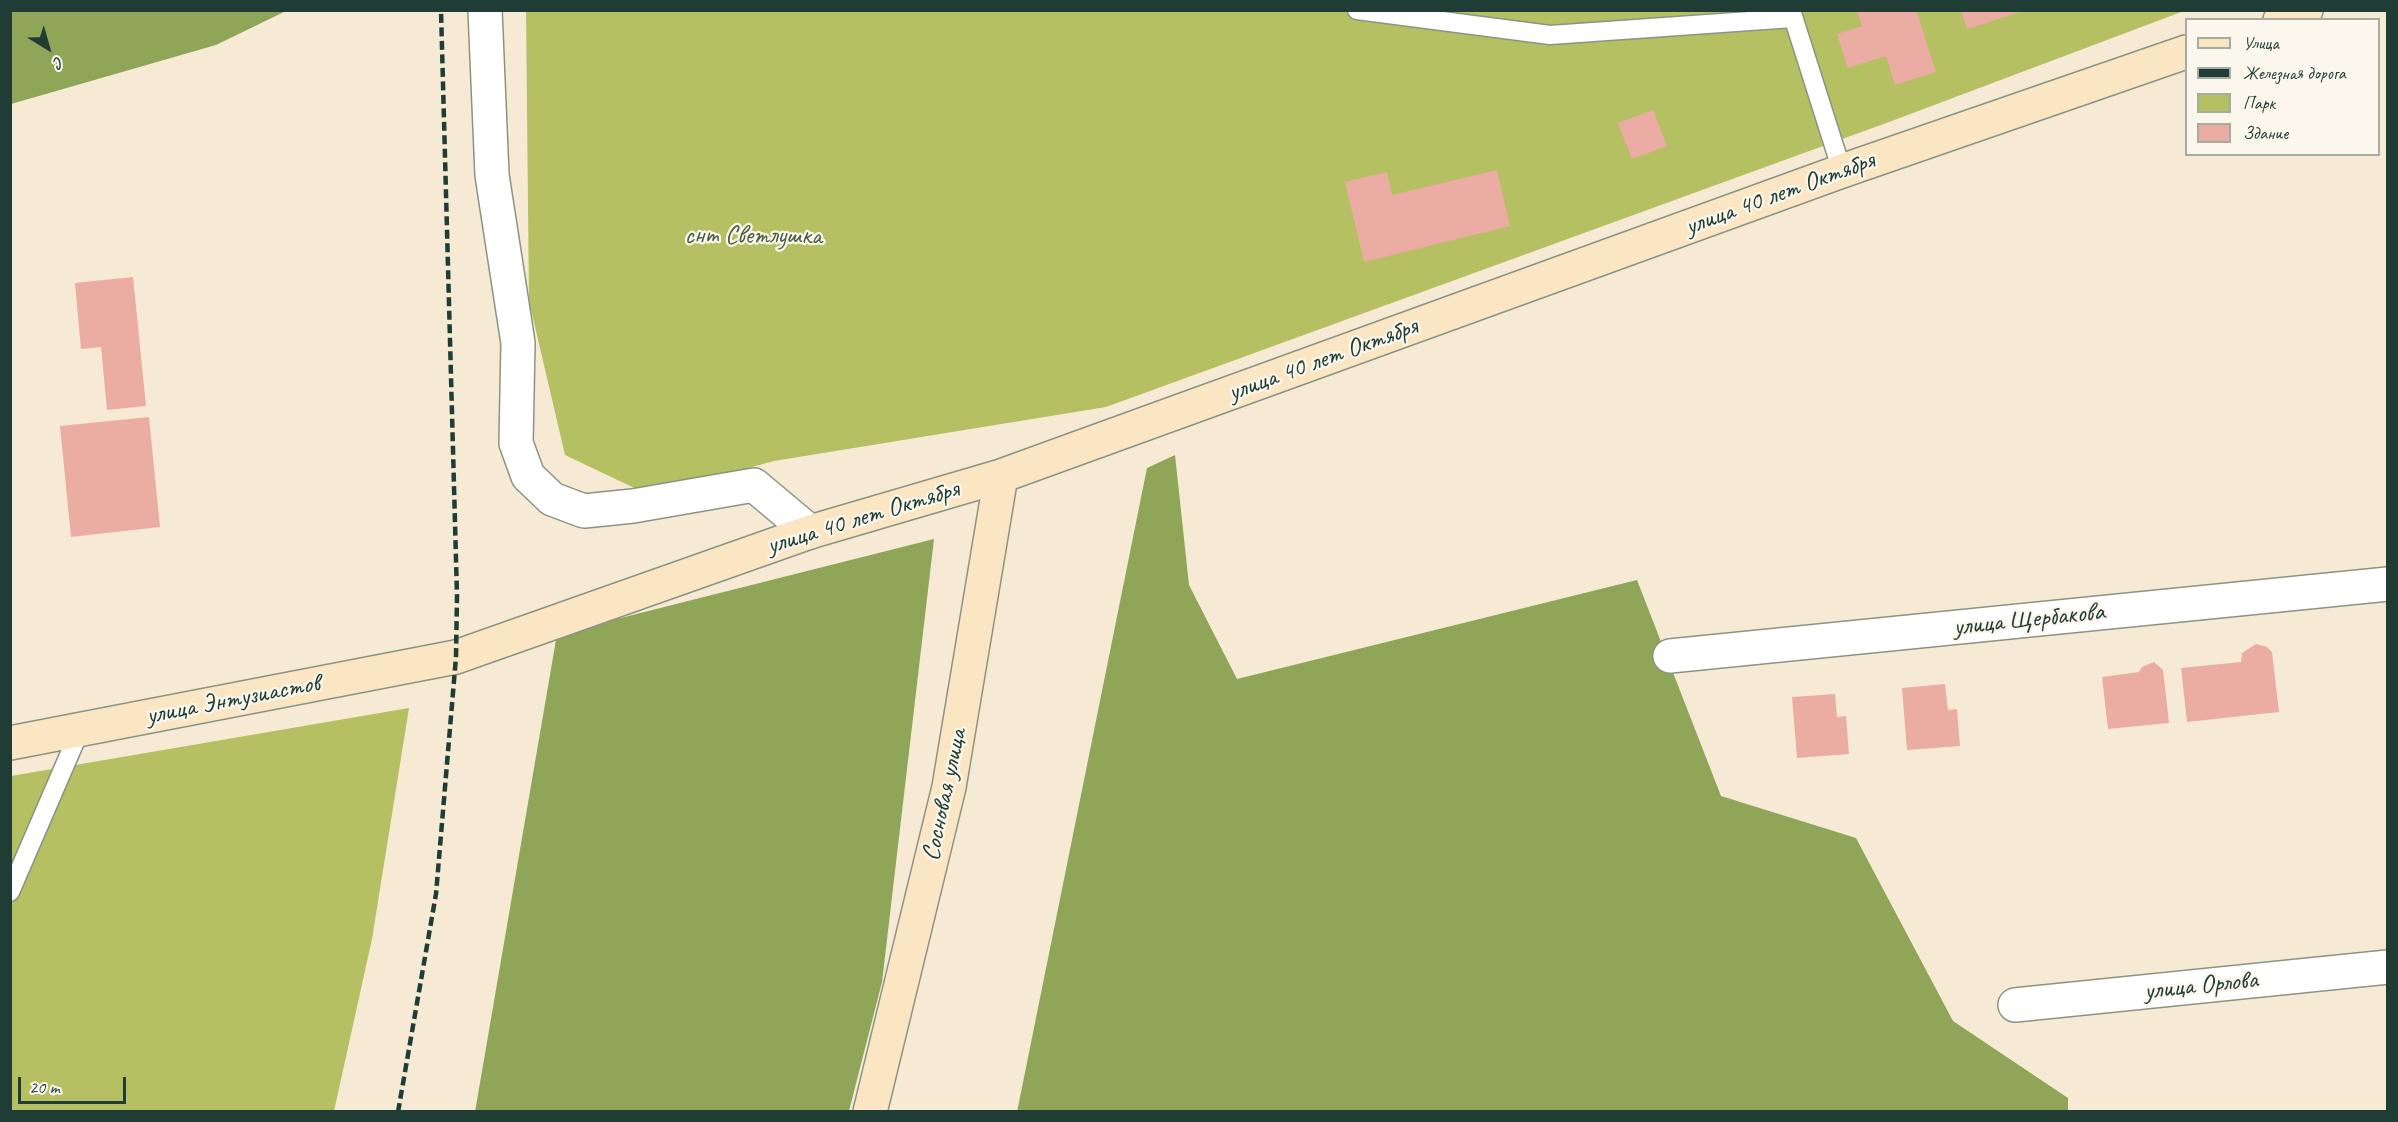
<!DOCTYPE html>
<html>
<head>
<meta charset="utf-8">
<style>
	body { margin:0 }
	#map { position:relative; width:2398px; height:1122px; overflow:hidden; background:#f6ead4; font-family:Caveat,sans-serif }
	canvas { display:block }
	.frame { position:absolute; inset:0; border:12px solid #1f3d34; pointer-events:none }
	.legend { position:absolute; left:2185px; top:18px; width:195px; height:138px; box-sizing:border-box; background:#fbf7ec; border:2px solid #a3ada2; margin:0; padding:8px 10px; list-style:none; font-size:18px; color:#1f3d34 }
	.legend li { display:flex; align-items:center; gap:12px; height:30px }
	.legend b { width:30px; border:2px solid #a3ada2 }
	.north { position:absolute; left:18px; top:18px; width:60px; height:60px; -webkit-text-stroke:4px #fbf7ec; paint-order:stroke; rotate:143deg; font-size:16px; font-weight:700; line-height:24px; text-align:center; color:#1f3d34 }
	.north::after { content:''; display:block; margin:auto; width:21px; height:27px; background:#1f3d34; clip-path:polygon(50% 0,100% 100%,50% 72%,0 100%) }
	.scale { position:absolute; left:18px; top:1077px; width:108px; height:27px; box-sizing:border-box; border:3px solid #1f3d34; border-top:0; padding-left:8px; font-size:18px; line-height:21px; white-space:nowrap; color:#1f3d34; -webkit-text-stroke:4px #fbf7ec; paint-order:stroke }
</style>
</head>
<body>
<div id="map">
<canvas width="2398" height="1122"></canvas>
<div class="frame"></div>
<ul class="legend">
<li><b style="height:8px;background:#fbe6c4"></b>Улица</li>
<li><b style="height:8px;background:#1f3d34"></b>Железная дорога</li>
<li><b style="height:16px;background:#b4c062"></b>Парк</li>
<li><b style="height:16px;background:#ebaca3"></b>Здание</li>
</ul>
<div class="north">С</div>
<div class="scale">20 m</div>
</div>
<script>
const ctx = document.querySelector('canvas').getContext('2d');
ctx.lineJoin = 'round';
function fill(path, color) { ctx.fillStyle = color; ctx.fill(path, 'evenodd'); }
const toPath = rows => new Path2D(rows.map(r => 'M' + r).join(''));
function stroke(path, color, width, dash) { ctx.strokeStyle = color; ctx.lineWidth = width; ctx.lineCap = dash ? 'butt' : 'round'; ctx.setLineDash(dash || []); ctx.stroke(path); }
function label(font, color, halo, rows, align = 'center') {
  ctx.font = font + ' Caveat,sans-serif'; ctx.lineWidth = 4.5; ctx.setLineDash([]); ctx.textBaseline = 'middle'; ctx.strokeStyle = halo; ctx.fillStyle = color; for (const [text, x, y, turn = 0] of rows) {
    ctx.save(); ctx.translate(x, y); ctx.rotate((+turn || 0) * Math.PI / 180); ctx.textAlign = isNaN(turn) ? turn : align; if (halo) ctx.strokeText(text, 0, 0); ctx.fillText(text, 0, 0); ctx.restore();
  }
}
const green = toPath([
	[526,11,2184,11,1889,122,1106,407,774,461,649,495,565,455,529,301],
	[409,708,372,939,334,1111,11,1112,11,776]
]);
const forest = toPath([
	[11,10,286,10,286,11,216,45,11,104],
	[1175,455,1189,585,1237,679,1637,580,1721,796,1856,838,1953,1021,2068,1098,2068,1112,1017,1112,1147,468],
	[934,539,882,982,849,1111,475,1112,557,634]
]);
const building = toPath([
	[1857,10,1916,10,1936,72,1895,85,1886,56,1848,68,1837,34,1862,26],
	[1961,10,2023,10,2023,11,1967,29],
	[1653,110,1667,146,1632,159,1618,123],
	[1497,170,1510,226,1364,262,1345,182,1387,172,1392,195],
	[133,277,146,406,107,410,101,347,81,349,75,283],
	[149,417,160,527,71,537,60,426],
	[2256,644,2267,647,2272,652,2279,712,2187,722,2181,668,2241,662,2242,653],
	[2154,662,2163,670,2169,723,2108,729,2102,677,2139,672,2142,667],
	[1945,684,1948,710,1957,709,1960,746,1907,750,1902,688],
	[1835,694,1837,717,1846,716,1849,754,1797,758,1792,697]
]);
const lane = toPath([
	[1357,10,1550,35,1793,18],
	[1791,10,1842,171],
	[10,892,80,730]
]);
const street = toPath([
	[485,10,492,175,518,343,516,443,528,476,552,499,584,511,633,506,754,485,810,532],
	[1670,656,2388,584],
	[2015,1005,2388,967]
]);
const secondary = toPath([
	[2280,20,2306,10],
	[10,743,456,657,810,532,1001,476,1842,171,2186,52],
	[870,1112,949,787,1001,476]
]);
const rail = toPath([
	[398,1112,436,894,456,657,457,596,441,10]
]);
const streetNames = [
	["улица 40 лет Октября",1780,194,-20],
	["улица 40 лет Октября",1323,360,-20],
	["улица 40 лет Октября",863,518,-17],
	["улица Щербакова",2029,620,-6],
	["улица Энтузиастов",233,700,-11],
	["Сосновая улица",945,795,-78],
	["улица Орлова",2201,986,-6]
];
const parkNames = [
	["снт Светлушка",753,236]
];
fill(green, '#b4c062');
fill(forest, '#8fa658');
fill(building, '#ebaca3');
stroke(lane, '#8a9484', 21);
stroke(street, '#8a9484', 36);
stroke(secondary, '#8a9484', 36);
stroke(lane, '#fff', 18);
stroke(street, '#fff', 33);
stroke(secondary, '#fbe6c4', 33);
stroke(rail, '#1f3d34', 4.5, [9, 4.5]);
label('26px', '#1f3d34', '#fbf7ec', streetNames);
label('26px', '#445e40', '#fbf7ec', parkNames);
</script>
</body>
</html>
